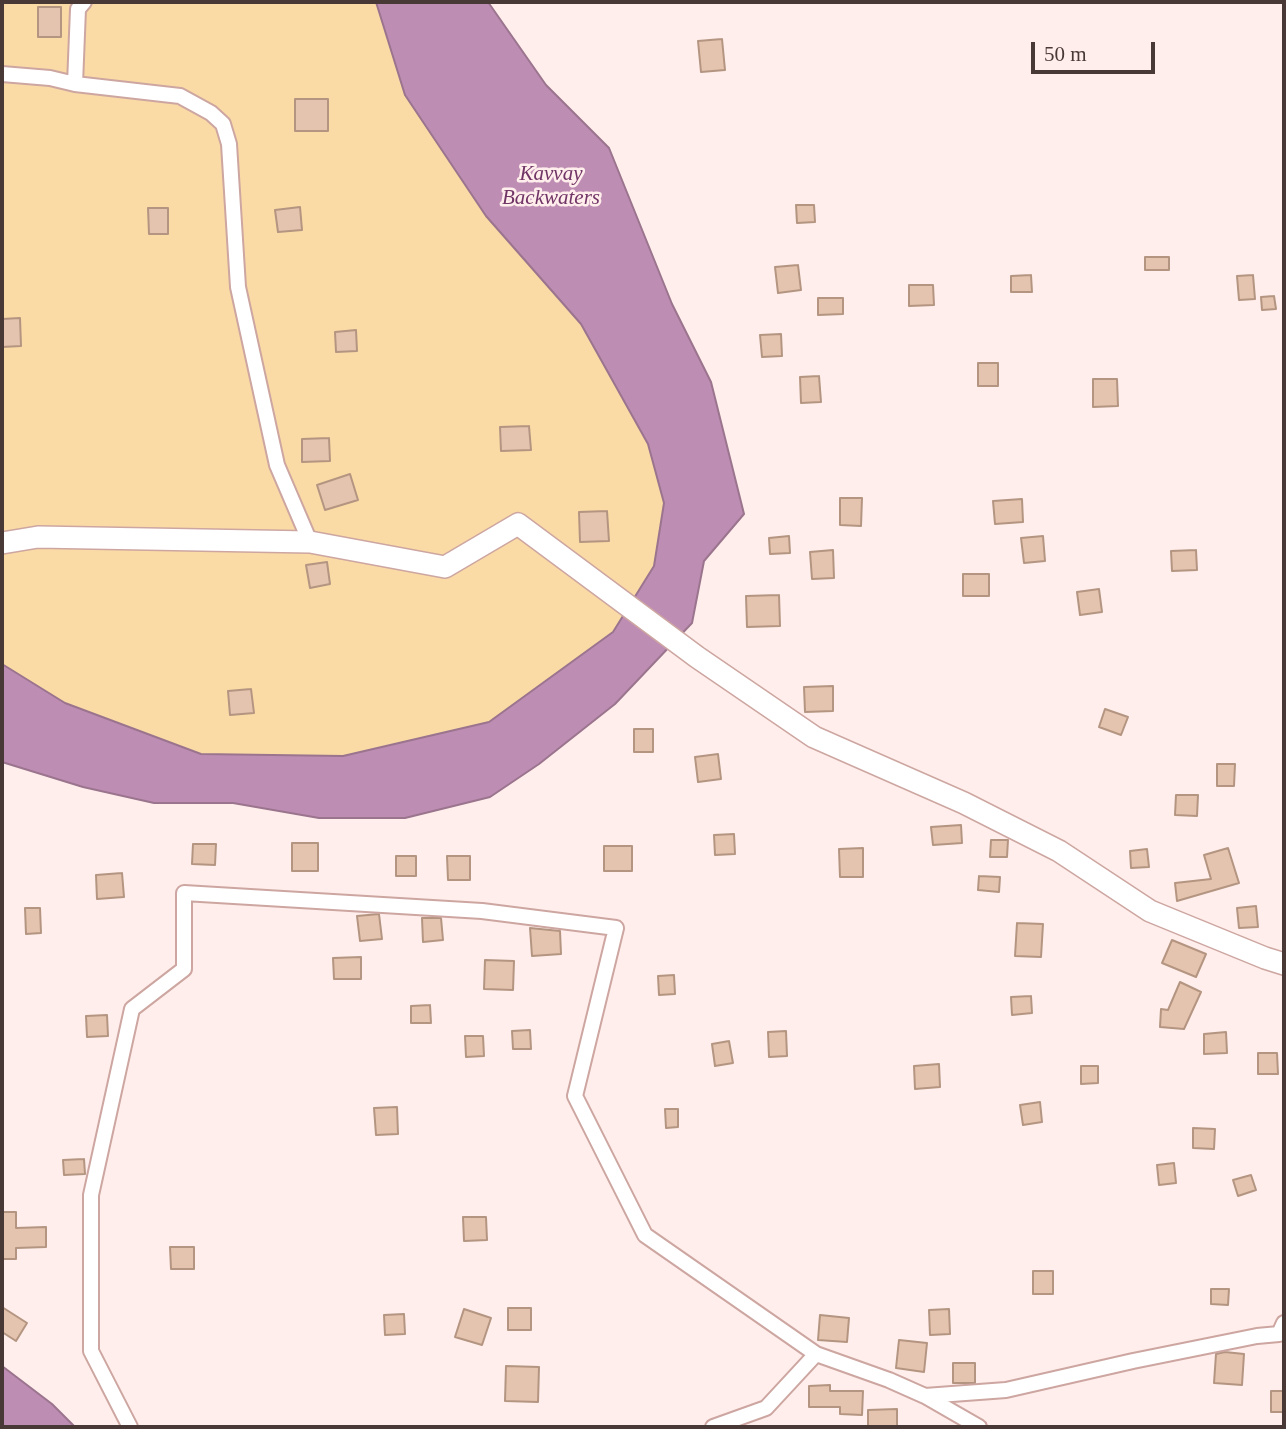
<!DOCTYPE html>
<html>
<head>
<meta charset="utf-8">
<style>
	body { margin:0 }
	#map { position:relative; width:1286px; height:1429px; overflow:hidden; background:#ffeeeb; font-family:Georgia,serif }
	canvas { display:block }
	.frame { position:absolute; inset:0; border:4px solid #483836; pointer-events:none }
	.scale { position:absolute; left:1031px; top:42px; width:124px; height:32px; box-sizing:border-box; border:4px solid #483836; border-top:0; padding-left:9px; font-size:21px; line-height:24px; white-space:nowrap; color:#483836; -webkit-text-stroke:5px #ffeeeb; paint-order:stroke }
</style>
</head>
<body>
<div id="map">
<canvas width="1286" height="1429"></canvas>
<div class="frame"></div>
<div class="scale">50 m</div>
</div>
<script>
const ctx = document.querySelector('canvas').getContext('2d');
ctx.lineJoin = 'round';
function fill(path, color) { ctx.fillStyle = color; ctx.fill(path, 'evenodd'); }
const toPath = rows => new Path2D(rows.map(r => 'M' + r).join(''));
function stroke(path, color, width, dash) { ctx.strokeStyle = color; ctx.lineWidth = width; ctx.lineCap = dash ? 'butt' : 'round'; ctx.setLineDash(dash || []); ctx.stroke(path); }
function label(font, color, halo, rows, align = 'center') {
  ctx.font = font + ' Georgia,serif'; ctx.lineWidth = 5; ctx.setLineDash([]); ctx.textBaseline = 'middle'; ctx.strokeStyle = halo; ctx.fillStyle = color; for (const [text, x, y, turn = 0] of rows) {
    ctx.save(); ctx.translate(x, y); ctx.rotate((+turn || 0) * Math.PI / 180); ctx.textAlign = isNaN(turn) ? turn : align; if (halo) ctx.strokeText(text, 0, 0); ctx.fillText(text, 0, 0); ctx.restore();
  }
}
const green = toPath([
	[2,2,376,2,405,95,486,216,581,324,648,444,664,503,654,566,613,632,489,722,343,756,201,754,65,703,2,664]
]);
const water = toPath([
	[376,2,488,2,546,85,609,148,672,304,711,382,744,514,704,561,692,623,615,704,539,764,490,797,405,818,319,818,233,803,154,803,83,787,2,762,2,664,65,703,201,754,343,756,489,722,613,632,654,566,664,503,648,444,581,324,486,216,405,95,376,2],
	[2,1366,52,1404,75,1427,2,1427,2,1366]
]);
const building = toPath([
	[38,7,61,7,61,37,38,37,38,7],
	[722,39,725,70,701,72,698,41,722,39],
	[295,99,328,99,328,131,295,131,295,99],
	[796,205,814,205,815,222,797,223,796,205],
	[300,207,302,230,278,232,275,210,300,207],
	[148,208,168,208,168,234,149,234,148,208],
	[1145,257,1169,257,1169,270,1145,270,1145,257],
	[798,265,801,290,778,293,775,267,798,265],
	[1031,275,1032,292,1011,292,1011,276,1031,275],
	[1253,275,1255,299,1239,300,1237,276,1253,275],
	[909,285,933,285,934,305,909,306,909,285],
	[1274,296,1276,309,1262,310,1261,297,1274,296],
	[818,298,843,298,843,314,818,315,818,298],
	[20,318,21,346,2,347,2,319,20,318],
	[356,330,357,351,336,352,335,332,356,330],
	[781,334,782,356,762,357,760,335,781,334],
	[978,363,998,363,998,386,978,386,978,363],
	[819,376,821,402,801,403,800,377,819,376],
	[1093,379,1117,379,1118,406,1093,407,1093,379],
	[529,426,531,450,501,451,500,427,529,426],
	[329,438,330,461,302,462,302,439,329,438],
	[350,474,358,500,325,510,317,485,350,474],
	[840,498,862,498,861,526,840,525,840,498],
	[1022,499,1023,522,995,524,993,501,1022,499],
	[607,511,609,541,580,542,579,512,607,511],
	[789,536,790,553,770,554,769,538,789,536],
	[1043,536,1045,561,1024,563,1021,538,1043,536],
	[833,550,834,578,812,579,810,552,833,550],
	[1196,550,1197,570,1172,571,1171,551,1196,550],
	[327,562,330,584,310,588,306,565,327,562],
	[963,574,989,574,989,596,963,596,963,574],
	[1099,589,1102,612,1080,615,1077,592,1099,589],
	[779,595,780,626,747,627,746,596,779,595],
	[833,686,833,711,805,712,804,687,833,686],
	[251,689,254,713,230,715,228,691,251,689],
	[1105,709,1128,717,1121,735,1099,727,1105,709],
	[634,729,653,729,653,752,634,752,634,729],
	[718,754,721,779,698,782,695,757,718,754],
	[1217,764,1235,764,1234,786,1217,786,1217,764],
	[1176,795,1198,795,1197,816,1175,815,1176,795],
	[961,825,962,843,933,845,931,827,961,825],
	[734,834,735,854,715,855,714,835,734,834],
	[991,840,1008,840,1007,857,990,857,991,840],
	[292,843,318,843,318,871,292,871,292,843],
	[193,844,216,844,215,865,192,864,193,844],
	[604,846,632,846,632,871,604,871,604,846],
	[863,848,863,877,840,877,839,849,863,848],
	[1228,848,1239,883,1177,901,1175,883,1211,879,1204,855,1228,848],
	[1147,849,1149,867,1131,868,1130,851,1147,849],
	[396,856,416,856,416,876,396,876,396,856],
	[447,856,470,856,470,880,448,880,447,856],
	[122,873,124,897,97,899,96,875,122,873],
	[979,876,1000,877,999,892,978,890,979,876],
	[1256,906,1258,927,1239,928,1237,908,1256,906],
	[25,908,40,908,41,933,26,934,25,908],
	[379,914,382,939,360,941,357,916,379,914],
	[422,918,441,918,443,940,423,942,422,918],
	[1017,923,1043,924,1041,957,1015,956,1017,923],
	[530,928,560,931,561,954,532,956,530,928],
	[1172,940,1206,954,1196,977,1162,963,1172,940],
	[361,957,361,979,334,979,333,958,361,957],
	[485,960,514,961,513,990,484,989,485,960],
	[674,975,675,994,659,995,658,976,674,975],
	[1180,982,1201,992,1184,1029,1160,1027,1161,1009,1168,1010,1180,982],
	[1031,996,1032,1013,1012,1015,1011,997,1031,996],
	[430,1005,431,1023,411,1023,411,1006,430,1005],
	[107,1015,108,1036,87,1037,86,1016,107,1015],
	[530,1030,531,1049,513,1049,512,1031,530,1030],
	[786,1031,787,1056,769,1057,768,1032,786,1031],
	[1226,1032,1227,1053,1204,1054,1204,1034,1226,1032],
	[465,1036,483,1036,484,1056,466,1057,465,1036],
	[729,1041,733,1063,715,1066,712,1044,729,1041],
	[1258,1053,1277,1053,1278,1074,1258,1074,1258,1053],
	[939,1064,940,1087,915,1089,914,1066,939,1064],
	[1081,1066,1098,1066,1098,1083,1081,1084,1081,1066],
	[1040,1102,1042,1122,1023,1125,1020,1105,1040,1102],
	[397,1107,398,1134,376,1135,374,1108,397,1107],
	[665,1109,678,1109,678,1127,666,1128,665,1109],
	[1193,1128,1215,1129,1214,1149,1193,1148,1193,1128],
	[84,1159,85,1174,64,1175,63,1160,84,1159],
	[1174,1163,1176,1183,1159,1185,1157,1165,1174,1163],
	[1251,1175,1256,1190,1238,1196,1233,1180,1251,1175],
	[2,1212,16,1212,16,1228,46,1227,46,1247,16,1248,16,1259,2,1259,2,1212],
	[463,1217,486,1217,487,1240,464,1241,463,1217],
	[170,1247,194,1247,194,1269,171,1269,170,1247],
	[1033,1271,1053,1271,1053,1294,1033,1294,1033,1271],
	[1211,1289,1229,1289,1228,1305,1211,1304,1211,1289],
	[2,1307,27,1323,16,1341,2,1332,2,1307],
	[508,1308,531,1308,531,1330,508,1330,508,1308],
	[464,1309,491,1318,482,1345,455,1337,464,1309],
	[949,1309,950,1334,930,1335,929,1310,949,1309],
	[404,1314,405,1334,385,1335,384,1315,404,1314],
	[820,1315,849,1318,847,1342,818,1340,820,1315],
	[899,1340,927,1343,924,1372,896,1368,899,1340],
	[1225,1352,1244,1354,1242,1385,1214,1383,1216,1354,1225,1352],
	[953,1363,975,1363,975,1383,953,1383,953,1363],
	[506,1366,539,1367,538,1402,505,1401,506,1366],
	[830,1385,830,1391,863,1391,862,1415,840,1414,840,1407,809,1407,809,1386,830,1385],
	[1271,1391,1284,1391,1284,1412,1271,1412,1271,1391],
	[897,1409,897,1427,868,1427,868,1410,897,1409]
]);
const street = toPath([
	[2,74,50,78,75,84,180,96,211,113,223,124,229,144,238,287,277,465,310,542],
	[75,84,78,9,84,2],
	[925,1396,1006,1390,1133,1361,1257,1336,1279,1334,1284,1323],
	[130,1427,91,1351,91,1195,132,1009,184,969,184,893,482,911,616,928,575,1096,645,1235,816,1354,889,1380,925,1396,979,1427],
	[713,1427,766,1408,816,1354]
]);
const secondary = toPath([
	[2,543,38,537,310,542,445,567,518,524,697,657,814,737,964,803,1059,851,1150,911,1265,958,1284,964]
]);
const waterNames = [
	["Kavvay",551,174],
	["Backwaters",551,198]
];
fill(green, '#fadba6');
fill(water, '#be8db4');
stroke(water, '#9b748e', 2);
fill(building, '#e5c4af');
stroke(building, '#b49581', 2);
stroke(street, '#cda6a1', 18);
stroke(secondary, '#cda6a1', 24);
stroke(street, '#fff', 14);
stroke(secondary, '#fff', 21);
label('italic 21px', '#703466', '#ffeeeb', waterNames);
</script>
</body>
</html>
